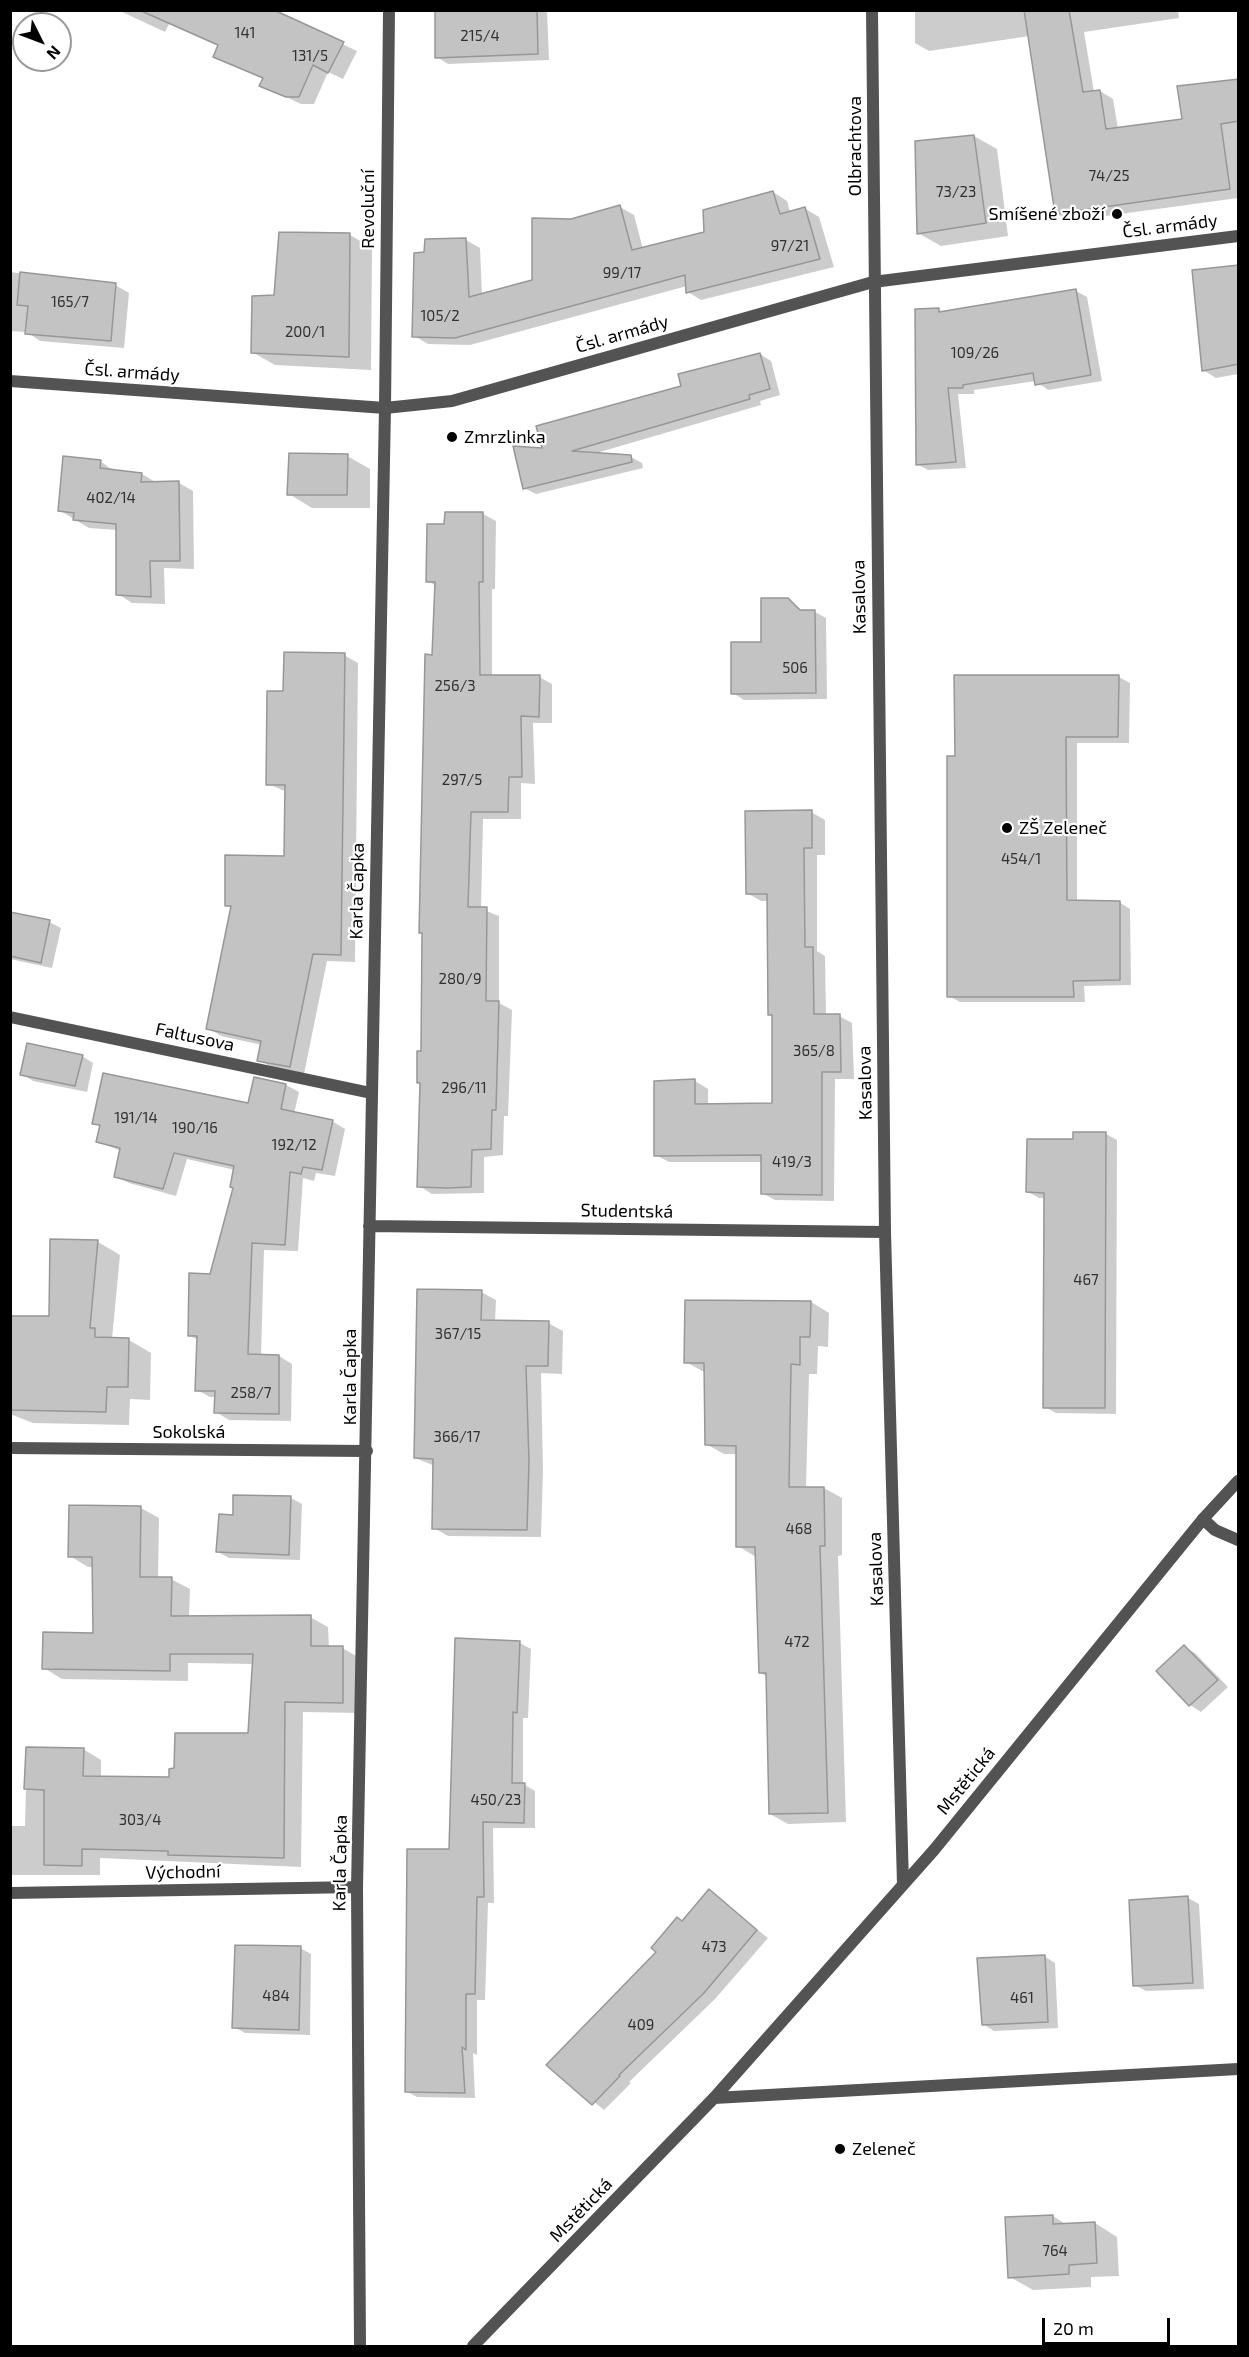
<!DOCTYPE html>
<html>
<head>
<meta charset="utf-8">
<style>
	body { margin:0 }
	#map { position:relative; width:1249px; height:2357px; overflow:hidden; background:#fff; font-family:"Exo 2",sans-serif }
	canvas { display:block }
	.frame { position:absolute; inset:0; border:12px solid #000; pointer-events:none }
	.north { position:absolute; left:12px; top:12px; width:60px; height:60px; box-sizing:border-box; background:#fff; border:2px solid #999; border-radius:50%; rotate:132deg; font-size:16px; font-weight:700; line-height:24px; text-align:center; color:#000 }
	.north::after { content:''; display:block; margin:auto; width:21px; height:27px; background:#000; clip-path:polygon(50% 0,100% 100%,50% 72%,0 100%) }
	.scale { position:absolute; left:1042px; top:2318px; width:128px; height:27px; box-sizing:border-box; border:3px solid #000; border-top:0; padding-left:8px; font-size:18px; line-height:21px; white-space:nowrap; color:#000; -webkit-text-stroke:4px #fff; paint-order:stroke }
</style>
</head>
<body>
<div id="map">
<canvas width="1249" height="2357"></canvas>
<div class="frame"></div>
<div class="north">N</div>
<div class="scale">20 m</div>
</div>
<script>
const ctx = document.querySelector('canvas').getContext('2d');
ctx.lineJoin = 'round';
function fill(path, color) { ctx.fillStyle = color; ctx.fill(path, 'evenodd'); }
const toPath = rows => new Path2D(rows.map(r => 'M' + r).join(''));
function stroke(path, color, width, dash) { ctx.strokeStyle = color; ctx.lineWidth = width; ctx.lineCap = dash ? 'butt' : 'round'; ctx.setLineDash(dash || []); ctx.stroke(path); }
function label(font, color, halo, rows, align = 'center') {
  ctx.font = font + ' "Exo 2",sans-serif'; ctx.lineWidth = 4.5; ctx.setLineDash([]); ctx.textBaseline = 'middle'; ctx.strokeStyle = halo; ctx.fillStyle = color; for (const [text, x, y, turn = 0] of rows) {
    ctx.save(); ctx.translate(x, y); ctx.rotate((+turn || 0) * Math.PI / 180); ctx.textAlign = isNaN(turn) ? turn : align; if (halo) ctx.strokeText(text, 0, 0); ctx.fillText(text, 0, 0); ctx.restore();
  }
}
const shadow = toPath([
	[118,10,270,10,357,51,343,79,328,72,314,104,301,104,261,85,264,79,215,56,219,46,169,24,165,32],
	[437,10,547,10,549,60,448,64,437,57],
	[915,10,1178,10,1179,18,1084,32,1094,92,1100,91,1113,99,1118,129,1184,120,1238,81,1238,198,1069,221,1056,213,1030,36,929,51,915,43],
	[974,136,997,149,1008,236,941,246,918,233],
	[773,192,787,201,790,212,804,208,819,217,834,267,701,300,688,292,687,286,470,345,428,344,414,336,426,253,466,240,480,248,482,295,534,282,571,220,620,207,634,215,643,249,705,233],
	[350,235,372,248,371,370,275,365,252,352],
	[1238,266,1238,374,1216,378,1203,370],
	[10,272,115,285,129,293,124,348,40,341,27,332,10,331],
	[1076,291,1087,297,1102,381,1048,390,1036,381,974,390,974,394,958,394,966,468,928,470,917,464,938,309,944,313],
	[760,354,771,361,780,395,760,401,761,405,593,454,631,457,642,463,643,468,536,494,524,488,544,450],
	[347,456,370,469,370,508,312,508,289,494],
	[100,461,114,471,142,474,157,483,179,483,193,491,194,569,164,568,165,604,132,603,118,594,117,530,89,528,59,510],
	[446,514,483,514,496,521,495,589,492,589,492,677,539,677,552,684,552,723,533,723,535,784,521,783,521,819,483,819,481,909,499,916,499,1003,512,1010,508,1116,504,1116,503,1155,484,1157,484,1193,432,1194,419,1186,423,934,420,932,436,586,428,581,445,525],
	[788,600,804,612,815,612,826,618,827,699,744,700,733,693],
	[344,655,358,663,355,962,327,961,304,1074,273,1068,259,1060,262,1045,221,1036,208,1028,232,908,226,905,286,858,287,792,268,784,285,692],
	[1119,677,1130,683,1129,743,1077,743,1077,902,1119,902,1130,909,1131,985,1084,986,1085,1002,960,1002,949,996,956,758],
	[811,812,825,820,825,855,817,855,817,951,825,956,826,1016,839,1016,852,1023,854,1079,835,1079,834,1201,775,1200,762,1193,762,1162,669,1162,656,1155,657,1081,695,1081,708,1089,708,1105,773,1104,773,1016,769,1014,769,901,761,901,747,893],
	[10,914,49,922,61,928,52,968,10,959],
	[82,1056,93,1063,87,1092,33,1081,22,1074],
	[255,1079,286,1085,299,1092,294,1114,332,1121,345,1129,335,1176,316,1173,314,1181,303,1178,298,1251,264,1250,261,1356,279,1356,292,1364,291,1421,229,1420,216,1412,216,1397,210,1397,197,1390,198,1340,189,1335,211,1276,235,1189,235,1170,187,1159,176,1196,129,1183,116,1176,121,1151,98,1142,101,1127,94,1123,249,1105],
	[1106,1134,1117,1140,1116,1414,1056,1413,1045,1407,1046,1198,1039,1198,1028,1192,1075,1141],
	[98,1242,120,1255,112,1339,129,1340,151,1353,150,1400,130,1399,129,1425,33,1423,10,1414,10,1317,50,1317],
	[481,1292,496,1300,495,1322,548,1323,563,1331,562,1374,541,1373,543,1470,541,1537,448,1536,434,1528,435,1466,415,1458],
	[811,1302,829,1313,828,1347,818,1346,817,1374,809,1374,806,1488,824,1488,842,1498,842,1555,838,1556,846,1822,788,1824,770,1814,767,1677,760,1672,756,1557,738,1546,737,1454,724,1454,706,1444,706,1373,686,1362],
	[291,1498,302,1504,300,1560,229,1558,218,1552,234,1516],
	[141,1508,159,1518,158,1579,171,1579,190,1589,189,1617,310,1617,328,1627,329,1648,342,1648,360,1658,361,1713,303,1712,301,1867,100,1858,100,1875,10,1875,10,1826,25,1826,27,1748,83,1749,101,1760,101,1778,170,1779,250,1735,254,1664,188,1663,188,1681,62,1679,44,1668,94,1635,93,1567,88,1567,70,1556],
	[456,1640,520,1643,531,1649,528,1718,523,1718,523,1784,535,1791,535,1828,493,1828,494,1903,488,1903,485,2000,477,2000,477,2055,473,2053,475,2098,417,2097,406,2091,451,1851],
	[1184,1647,1195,1653,1228,1687,1201,1712,1190,1705,1158,1671],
	[709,1891,768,1938,715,1999,629,2082,631,2083,604,2110,548,2065,658,1952],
	[1188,1898,1199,1904,1204,1989,1146,1991,1135,1985],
	[300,1948,311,1954,310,2035,245,2033,234,2027],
	[1044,1956,1055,1963,1058,2028,994,2031,983,2024],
	[1053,2216,1067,2225,1095,2223,1117,2237,1119,2276,1091,2277,1091,2287,1033,2290,1010,2277]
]);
const building = toPath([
	[139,10,274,10,344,42,328,73,313,65,299,97,286,97,259,86,263,78,213,57,218,45,139,10],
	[435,10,537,10,538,54,435,58,435,10],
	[1024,10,1069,10,1083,92,1100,90,1106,129,1182,119,1177,86,1239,79,1239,121,1221,124,1230,189,1055,214,1024,10],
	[974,135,986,223,917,234,915,141,974,135],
	[773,191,780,214,805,207,820,259,686,293,685,275,455,338,412,337,414,253,424,252,425,239,466,238,469,297,532,280,532,218,571,219,620,205,632,250,704,232,703,210,773,191],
	[279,232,350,233,349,357,251,353,252,296,274,295,279,232],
	[1239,265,1239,364,1202,371,1192,270,1239,265],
	[20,272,116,283,111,341,25,334,28,306,17,305,20,272],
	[1076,289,1091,375,1035,385,1033,373,963,385,963,388,948,388,956,462,916,465,915,309,939,308,939,312,1076,289],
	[760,353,770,389,749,395,750,399,572,451,631,455,632,462,523,489,513,446,542,448,536,426,681,386,678,374,760,353],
	[289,453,348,454,347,495,287,495,289,453],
	[63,456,101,460,100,468,142,473,141,482,179,481,180,561,150,561,151,597,116,595,116,524,73,520,74,513,58,511,63,456],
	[445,512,483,512,483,582,479,582,480,675,540,675,539,717,521,716,522,777,509,777,508,812,471,812,468,907,487,907,486,1001,499,1001,496,1110,492,1110,491,1149,472,1150,471,1187,447,1188,417,1187,420,1083,417,1083,417,1051,421,1051,422,933,419,933,425,654,432,655,435,582,426,582,427,524,444,524,445,512],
	[761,598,788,598,800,610,815,610,816,693,731,694,731,642,761,642,761,598],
	[284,652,345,653,341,955,313,954,290,1067,257,1061,261,1041,206,1029,231,906,225,906,225,855,284,856,285,785,266,785,267,691,283,691,284,652],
	[954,675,1119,675,1118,737,1066,737,1067,900,1120,901,1120,980,1073,981,1074,997,947,997,947,756,955,756,954,675],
	[812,810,812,848,804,848,805,947,813,947,814,1014,840,1014,841,1072,822,1072,822,1195,761,1194,761,1155,654,1156,654,1081,695,1079,695,1104,772,1103,772,1015,768,1015,767,894,746,894,745,811,812,810],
	[10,912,50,920,41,963,10,956,10,912],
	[27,1043,83,1055,75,1086,20,1075,27,1043],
	[103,1073,248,1103,254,1077,286,1084,281,1109,333,1120,322,1170,303,1167,301,1174,290,1172,285,1245,252,1243,248,1354,279,1355,279,1414,214,1413,215,1391,195,1391,197,1336,188,1336,189,1273,210,1274,233,1188,230,1187,234,1166,174,1153,163,1189,114,1177,120,1148,96,1142,100,1125,92,1124,103,1073],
	[1073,1132,1106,1132,1105,1408,1043,1408,1044,1193,1026,1192,1027,1139,1073,1139,1073,1132],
	[50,1239,98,1240,90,1328,95,1328,95,1337,129,1338,128,1387,107,1387,106,1412,10,1410,10,1316,49,1316,50,1239],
	[417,1289,482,1290,481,1320,549,1321,548,1366,526,1366,529,1461,527,1530,432,1529,433,1459,414,1458,417,1289],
	[685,1300,811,1301,810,1337,800,1337,800,1365,791,1364,789,1487,824,1487,825,1546,820,1546,828,1813,769,1814,766,1673,759,1673,755,1547,736,1547,736,1446,705,1445,704,1363,684,1363,685,1300],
	[233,1495,291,1496,289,1555,216,1552,219,1514,233,1515,233,1495],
	[69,1505,141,1506,140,1577,172,1577,171,1616,311,1615,311,1646,343,1646,343,1703,285,1702,284,1858,168,1855,168,1851,82,1849,82,1866,44,1865,44,1790,24,1789,26,1747,84,1748,83,1776,169,1777,169,1769,174,1768,175,1733,248,1733,253,1654,170,1654,170,1671,42,1669,43,1632,93,1633,92,1557,68,1557,69,1505],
	[455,1638,520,1641,517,1713,513,1712,512,1783,525,1783,524,1823,483,1822,484,1897,477,1897,475,1994,466,1994,466,2050,462,2047,465,2093,405,2092,407,1849,449,1849,455,1638],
	[1184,1645,1218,1680,1189,1706,1156,1671,1184,1645],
	[709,1889,757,1930,704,1993,619,2075,620,2076,592,2105,546,2065,656,1952,651,1948,677,1917,682,1921,709,1889],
	[1188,1896,1193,1983,1133,1986,1129,1900,1188,1896],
	[235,1945,301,1946,299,2030,232,2028,235,1945],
	[1045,1955,1048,2022,982,2025,977,1958,1045,1955],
	[1053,2215,1053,2224,1095,2222,1097,2263,1069,2265,1069,2274,1008,2278,1005,2217,1053,2215]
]);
const service = toPath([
	[1203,1519,1215,1530,1238,1540]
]);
const minor = toPath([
	[872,10,885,1232,903,1884],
	[10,1017,371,1093],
	[369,1226,885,1232],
	[10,1448,367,1451],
	[10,1893,357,1887],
	[714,2098,1238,2069],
	[360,2346,357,1887,385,408,389,10]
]);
const tertiary = toPath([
	[10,381,385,408,452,401,873,282,1238,236],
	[473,2346,714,2098,934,1850,1203,1519,1238,1481]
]);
const markers = [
	[1117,214,6,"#000"],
	[452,437,6,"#000"],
	[1007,828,6,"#000"],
	[840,2149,6,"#000"]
];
const numberNames = [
	["141",245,33],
	["215/4",480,36],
	["131/5",310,56],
	["74/25",1109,176],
	["73/23",956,192],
	["97/21",790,246],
	["99/17",622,273],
	["165/7",70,302],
	["105/2",440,316],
	["200/1",305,332],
	["109/26",975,353],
	["402/14",111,498],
	["506",795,668],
	["256/3",455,686],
	["297/5",462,780],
	["454/1",1021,859],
	["280/9",460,979],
	["365/8",814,1051],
	["296/11",464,1088],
	["191/14",136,1118],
	["190/16",195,1128],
	["192/12",294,1145],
	["419/3",792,1162],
	["467",1086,1280],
	["367/15",458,1334],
	["258/7",251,1393],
	["366/17",457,1437],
	["468",799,1529],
	["472",797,1642],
	["450/23",496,1800],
	["303/4",140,1820],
	["473",714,1947],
	["484",276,1996],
	["461",1022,1998],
	["409",641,2025],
	["764",1055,2251]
];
const streetNames = [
	["Olbrachtova",855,146,-90],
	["Revoluční",368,209,-90],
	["Čsl. armády",1170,226,-7],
	["Čsl. armády",622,334,-16],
	["Čsl. armády",132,372,4],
	["Kasalova",859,597,-91],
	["Karla Čapka",357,891,-89],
	["Faltusova",195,1037,12],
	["Kasalova",865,1083,-91],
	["Studentská",627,1211,1],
	["Karla Čapka",350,1377,-90],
	["Sokolská",189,1432],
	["Kasalova",876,1569,-92],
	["Mstětická",966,1781,-51],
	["Karla Čapka",340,1863,-89],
	["Východní",183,1872,-1],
	["Mstětická",581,2210,-46]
];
const poiNames = [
	["Smíšené zboží",1105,214,"right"],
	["Zmrzlinka",464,437],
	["ZŠ Zeleneč",1019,828],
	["Zeleneč",852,2149]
];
fill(shadow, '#0003');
fill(building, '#c3c3c3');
stroke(building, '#979797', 1.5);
stroke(service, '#535353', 12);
stroke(minor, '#535353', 12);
stroke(tertiary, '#535353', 12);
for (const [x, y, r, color] of markers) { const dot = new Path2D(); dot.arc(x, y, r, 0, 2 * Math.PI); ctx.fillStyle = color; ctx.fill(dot); stroke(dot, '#fff', 2); }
label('15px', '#313131', null, numberNames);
label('18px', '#000', '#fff', streetNames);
label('18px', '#000', '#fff', poiNames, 'left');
</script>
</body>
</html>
